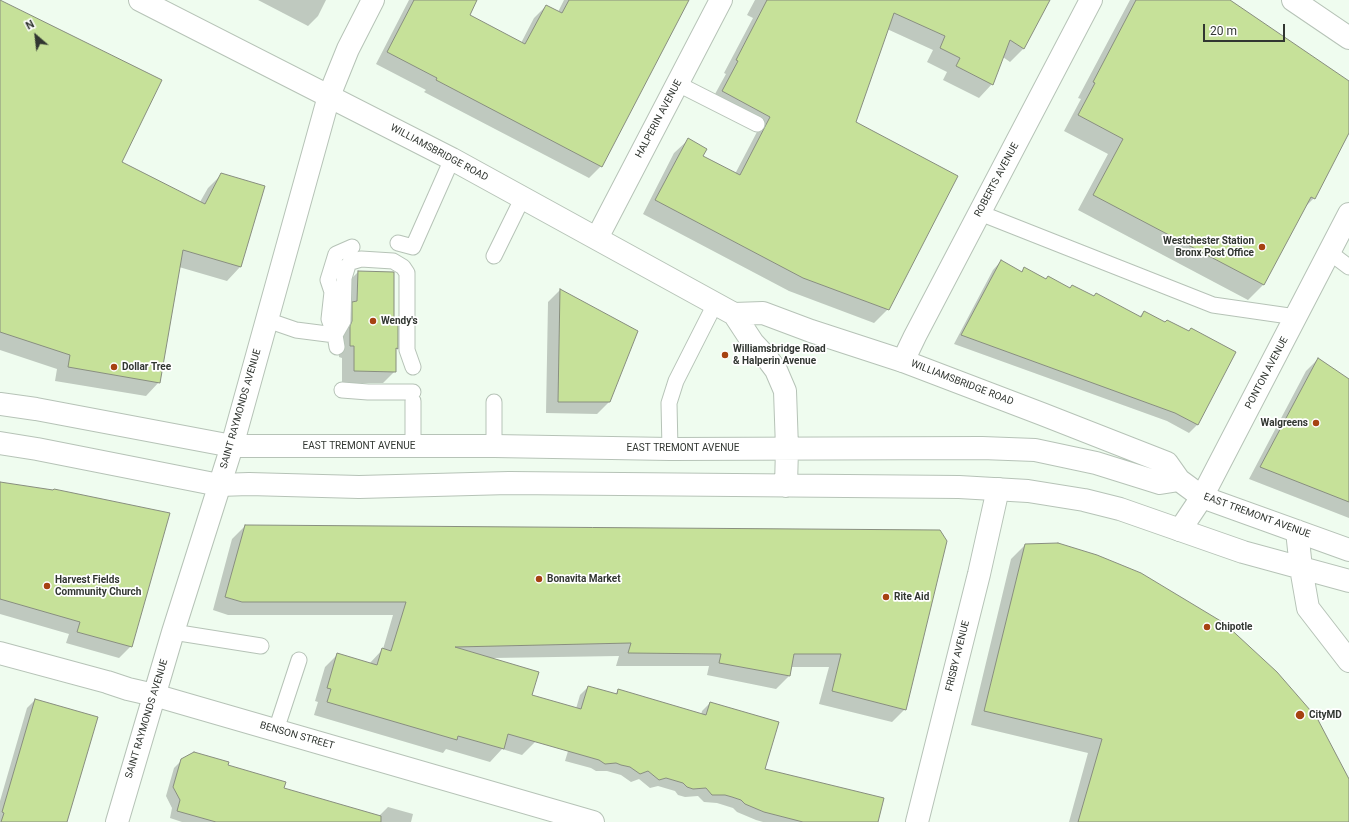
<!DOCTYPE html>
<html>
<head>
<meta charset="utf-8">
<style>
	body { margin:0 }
	#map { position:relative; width:1349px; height:822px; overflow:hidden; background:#effcef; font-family:Roboto,sans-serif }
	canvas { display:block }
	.north { position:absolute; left:16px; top:16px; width:40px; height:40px; -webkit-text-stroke:3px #fff; paint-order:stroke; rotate:332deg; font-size:11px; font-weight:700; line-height:16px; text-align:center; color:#313631 }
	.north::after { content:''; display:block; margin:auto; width:14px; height:18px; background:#313631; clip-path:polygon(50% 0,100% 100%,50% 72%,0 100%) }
	.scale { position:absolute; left:1203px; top:24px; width:82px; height:18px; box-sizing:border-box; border:2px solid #313631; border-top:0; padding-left:5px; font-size:12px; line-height:14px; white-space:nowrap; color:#313631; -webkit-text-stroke:3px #fff; paint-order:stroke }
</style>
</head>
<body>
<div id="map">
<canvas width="1349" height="822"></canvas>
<div class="north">N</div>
<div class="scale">20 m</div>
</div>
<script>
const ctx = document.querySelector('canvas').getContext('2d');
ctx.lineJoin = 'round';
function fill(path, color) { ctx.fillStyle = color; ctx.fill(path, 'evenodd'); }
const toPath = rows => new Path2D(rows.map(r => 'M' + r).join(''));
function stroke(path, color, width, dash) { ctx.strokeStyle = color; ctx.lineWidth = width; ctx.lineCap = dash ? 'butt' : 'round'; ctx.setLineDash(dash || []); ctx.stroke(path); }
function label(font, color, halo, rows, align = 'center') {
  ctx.font = font + ' Roboto,sans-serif'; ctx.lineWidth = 3.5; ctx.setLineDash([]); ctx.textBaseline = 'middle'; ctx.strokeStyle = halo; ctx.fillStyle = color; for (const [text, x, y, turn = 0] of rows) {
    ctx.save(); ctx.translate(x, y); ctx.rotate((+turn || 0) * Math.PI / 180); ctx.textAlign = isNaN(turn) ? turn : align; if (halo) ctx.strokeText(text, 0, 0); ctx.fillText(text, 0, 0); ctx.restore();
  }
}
const shadow = toPath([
	[0,0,121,163,200,202,208,188,222,174,240,267,227,281,179,267,159,382,146,396,55,381,57,369,0,350],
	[258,0,326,0,318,16,308,26],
	[409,0,476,0,468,16,521,43,534,18,546,6,558,12,564,0,688,0,601,166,589,178,424,92,426,90,376,64],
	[755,0,1049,0,1024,48,1010,62,1003,57,992,84,979,98,943,80,947,72,927,62,933,50,887,29,855,123,888,309,874,323,789,291,643,214,674,153,688,140,702,157,735,174,758,130,709,105,726,74,724,73,753,18,747,15],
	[1130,0,1228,0,1349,82,1349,131,1314,198,1305,207,1264,284,1248,300,1078,210,1108,154,1064,131,1081,99,1078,98],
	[1001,261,1021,272,1024,269,1046,280,1139,317,1144,312,1165,323,1188,332,1191,329,1234,352,1197,425,1189,433,1167,421,954,344,993,270],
	[358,272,393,322,397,348,395,350,395,371,383,383,342,383,342,358,339,357,339,339,346,284],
	[560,290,636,332,609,402,597,414,546,413,548,302],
	[1318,359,1349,380,1349,518,1249,479,1306,371],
	[0,483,131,646,119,658,66,643,69,634,0,614],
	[245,526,939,531,905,709,892,722,819,704,829,667,791,667,789,676,776,689,707,675,709,666,616,666,619,656,493,658,531,696,547,701,535,742,522,755,502,749,490,762,446,749,443,753,314,715,318,702,315,701,325,667,338,654,369,664,383,649,393,615,228,615,213,610,232,539],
	[1025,545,1349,780,1349,822,1069,822,1088,753,971,725,1011,559],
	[588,687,614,695,618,691,701,715,702,711,710,703,764,770,877,822,763,822,756,820,737,812,733,808,717,803,704,802,698,796,685,797,678,795,675,791,658,786,650,788,639,779,631,782,621,775,607,771,596,771,591,768,565,761,572,738,568,736,580,695],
	[35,700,66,822,0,822,0,801,27,708],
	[182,760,227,766,283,789,379,816,388,807,413,814,411,822,182,822,170,818,172,808,166,796,174,768]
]);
const building = toPath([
	[0,0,162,80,122,162,205,204,221,173,265,186,241,267,183,250,160,383,68,367,70,355,0,332,0,0],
	[414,0,477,0,470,15,525,44,546,5,562,13,569,0,689,0,602,167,436,80,437,78,387,52,414,0],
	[767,0,1050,0,1024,49,1010,40,993,85,956,66,960,58,940,48,945,36,894,13,856,122,958,176,889,310,803,278,655,200,688,138,707,149,703,156,740,175,770,117,722,91,738,61,736,60,767,0],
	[1136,0,1230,0,1349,81,1349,133,1315,199,1311,197,1264,285,1093,195,1123,139,1078,115,1095,83,1093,82,1136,0],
	[1001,260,1022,272,1024,267,1046,279,1048,276,1070,288,1072,285,1094,296,1096,293,1141,317,1144,311,1165,322,1167,320,1189,331,1191,328,1236,352,1198,425,1175,413,961,335,1001,260],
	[358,271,394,272,394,321,398,321,398,349,396,348,396,372,354,371,354,346,350,346,350,326,352,321,352,302,357,301,358,271],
	[560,289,638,331,610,402,558,402,560,289],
	[1318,358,1349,379,1349,502,1260,467,1318,358],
	[0,482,53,490,54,489,170,513,132,647,77,632,80,622,0,599,0,482],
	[245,525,940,530,947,541,906,710,832,691,841,654,794,654,790,676,719,663,721,654,628,653,631,643,455,647,539,672,532,695,581,709,588,686,617,694,618,689,706,715,710,702,779,722,765,769,884,798,878,822,803,822,764,812,745,804,741,800,732,797,725,795,712,795,706,788,693,789,687,787,683,783,666,778,659,780,648,771,640,774,630,767,621,765,616,763,605,764,599,760,508,734,504,749,458,736,457,740,327,702,331,689,327,688,337,653,377,665,382,648,391,651,406,602,242,602,225,597,245,525],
	[1058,543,1097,555,1141,573,1224,623,1277,672,1317,718,1349,779,1349,822,1078,822,1102,739,984,711,1025,544,1058,543],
	[35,699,98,717,67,822,1,822,4,813,2,812,35,699],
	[194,752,229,762,228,765,286,782,284,788,381,816,381,822,216,822,177,811,180,800,173,787,181,759,194,752]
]);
const service = toPath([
	[678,84,757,124],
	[980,213,1213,305,1296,317],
	[398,243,413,247,452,159],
	[1329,252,1349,267],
	[494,256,523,197],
	[267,320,296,330,335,335],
	[335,335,343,321,344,278,348,265,351,262,361,259,393,261,403,267,407,273,407,350,413,367],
	[337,347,335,335,329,319,332,292,328,280,336,254,352,247],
	[342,390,368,392,413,392],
	[413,401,413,447],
	[494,402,494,446],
	[670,449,669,403,676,381,715,304],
	[173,632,261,646],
	[276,730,299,660]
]);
const minor = toPath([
	[1293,0,1349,38],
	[597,238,721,0],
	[903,361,915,336,1091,0],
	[1180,530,1202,497,1349,214],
	[0,653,107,682,128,689,154,695,593,822],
	[117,822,173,632,232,446,329,96,348,49,373,0],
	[917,822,979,574,998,489]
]);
const secondary = toPath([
	[140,0,452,159,734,314,753,343,767,358,776,370,785,391,787,448,786,486],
	[734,314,763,313,811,331,903,361,1042,414,1167,463,1179,480,1202,497,1349,550],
	[0,404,36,409,232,446,494,446,670,449,982,448,1035,450,1096,463,1160,483,1179,480],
	[0,443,37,449,219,485,249,484,359,487,509,483,959,487,1028,491,1084,500,1120,509,1243,552,1349,581],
	[1297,531,1301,568,1308,608,1349,661]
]);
const markers = [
	[1262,247,4,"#a64212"],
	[373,321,4,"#a64212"],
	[725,355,4,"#a64212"],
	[114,367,4,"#a64212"],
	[1316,423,4,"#a64212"],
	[539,579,4,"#a64212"],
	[47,586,4,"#a64212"],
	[886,597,4,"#a64212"],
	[1207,627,4,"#a64212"],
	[1300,715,5,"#a64212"]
];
const streetNames = [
	["HALPERIN AVENUE",659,119,-62],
	["WILLIAMSBRIDGE ROAD",439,153,28],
	["ROBERTS AVENUE",997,180,-62],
	["PONTON AVENUE",1267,373,-62],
	["WILLIAMSBRIDGE ROAD",962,383,21],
	["SAINT RAYMONDS AVENUE",241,409,-74],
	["EAST TREMONT AVENUE",359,446],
	["EAST TREMONT AVENUE",683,448],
	["EAST TREMONT AVENUE",1257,516,20],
	["FRISBY AVENUE",958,656,-76],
	["SAINT RAYMONDS AVENUE",147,719,-73],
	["BENSON STREET",297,736,16]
];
const poiNames = [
	["Westchester Station",1254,241,"right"],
	["Bronx Post Office",1254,253,"right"],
	["Wendy's",381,321],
	["Williamsbridge Road",733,349],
	["& Halperin Avenue",733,361],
	["Dollar Tree",122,367],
	["Walgreens",1308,423,"right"],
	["Bonavita Market",547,579],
	["Harvest Fields",55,580],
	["Community Church",55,592],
	["Rite Aid",894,597],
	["Chipotle",1215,627],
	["CityMD",1309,715]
];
fill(shadow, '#0003');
fill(building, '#c6e199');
stroke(building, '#888e7f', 1);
stroke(service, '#b6c3b7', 17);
stroke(minor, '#b6c3b7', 24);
stroke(secondary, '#b6c3b7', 24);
stroke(service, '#fff', 15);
stroke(minor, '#fff', 22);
stroke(secondary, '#fff', 22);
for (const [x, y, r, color] of markers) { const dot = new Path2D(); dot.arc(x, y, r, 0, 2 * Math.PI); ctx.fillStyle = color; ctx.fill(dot); stroke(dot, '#fff', 1.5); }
label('10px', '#313631', '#fff', streetNames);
label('bold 10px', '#313631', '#fff', poiNames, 'left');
</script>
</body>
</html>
